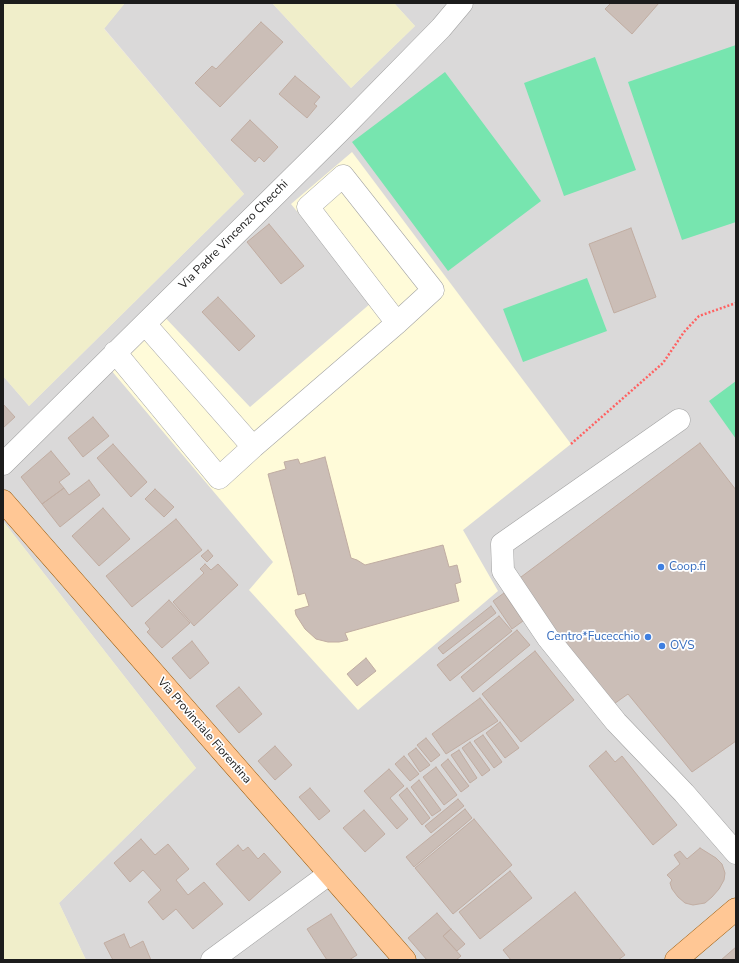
<!DOCTYPE html>
<html>
<head>
<meta charset="utf-8">
<style>
	body { margin:0 }
	#map { position:relative; width:739px; height:963px; overflow:hidden; background:#efe8e1; font-family:"Nunito Sans",sans-serif }
	canvas { display:block }
	.frame { position:absolute; inset:0; border:4px solid #1c1c1c; pointer-events:none }
</style>
</head>
<body>
<div id="map">
<canvas width="739" height="963"></canvas>
<div class="frame"></div>
</div>
<script>
const ctx = document.querySelector('canvas').getContext('2d');
ctx.lineJoin = 'round';
function fill(path, color) { ctx.fillStyle = color; ctx.fill(path, 'evenodd'); }
const toPath = rows => new Path2D(rows.map(r => 'M' + r).join(''));
function stroke(path, color, width, dash) { ctx.strokeStyle = color; ctx.lineWidth = width; ctx.lineCap = dash ? 'butt' : 'round'; ctx.setLineDash(dash || []); ctx.stroke(path); }
function label(font, color, halo, rows, align = 'center') {
  ctx.font = font + ' "Nunito Sans",sans-serif'; ctx.lineWidth = 3.5; ctx.setLineDash([]); ctx.textBaseline = 'middle'; ctx.strokeStyle = halo; ctx.fillStyle = color; for (const [text, x, y, turn = 0] of rows) {
    ctx.save(); ctx.translate(x, y); ctx.rotate((+turn || 0) * Math.PI / 180); ctx.textAlign = isNaN(turn) ? turn : align; if (halo) ctx.strokeText(text, 0, 0); ctx.fillText(text, 0, 0); ctx.restore();
  }
}
const residential = toPath([
	[125,3,272,3,351,88,415,26,394,3,736,3,736,960,86,960,59,903,196,768,3,521,3,376,29,406,244,194,104,28]
]);
const education = toPath([
	[352,152,571,444,463,530,498,591,358,710,249,590,273,562,105,363,158,310,250,407,371,303,291,204]
]);
const farmland = toPath([
	[3,3,125,3,104,29,244,194,29,406,3,376],
	[272,3,394,3,415,26,351,88],
	[3,521,196,768,59,903,86,960,3,960]
]);
const pitch = toPath([
	[736,45,736,222,682,240,628,82],
	[595,57,636,170,564,196,524,83],
	[445,72,541,201,448,271,352,142],
	[587,278,607,331,523,362,503,309],
	[736,381,736,439,709,401]
]);
const building = toPath([
	[611,3,659,3,632,34,605,9,611,3],
	[261,22,283,42,220,107,195,83,212,66,216,69,261,22],
	[295,76,320,97,314,104,317,106,307,118,279,94,295,76],
	[250,120,278,147,264,162,259,157,255,162,231,140,250,120],
	[269,224,304,266,281,284,247,242,269,224],
	[631,228,656,297,614,313,589,244,631,228],
	[218,297,255,336,239,351,202,312,218,297],
	[3,404,15,417,3,428,3,404],
	[93,417,109,436,83,457,68,438,93,417],
	[700,443,736,490,736,741,692,772,628,694,611,706,517,580,700,443],
	[113,444,147,482,131,497,97,458,113,444],
	[51,451,70,474,59,482,64,488,42,504,21,477,51,451],
	[325,457,351,558,357,560,365,565,443,545,449,567,457,565,461,582,455,584,459,601,345,633,348,640,339,642,328,642,316,639,305,629,296,615,295,610,309,606,305,593,298,595,293,573,268,474,286,469,284,462,298,459,300,464,325,457],
	[89,480,100,495,60,527,42,504,64,488,69,495,89,480],
	[155,489,174,507,164,517,145,499,155,489],
	[103,508,130,539,99,566,72,536,103,508],
	[176,519,202,550,132,607,106,576,176,519],
	[208,550,213,556,207,562,201,556,208,550],
	[205,564,211,570,218,564,238,585,194,626,173,602,204,573,200,569,205,564],
	[504,593,523,621,512,629,493,601,504,593],
	[169,600,190,623,162,648,147,632,150,629,145,623,169,600],
	[491,606,496,613,443,654,438,648,491,606],
	[499,616,512,631,450,681,437,665,499,616],
	[517,630,530,645,473,692,461,677,517,630],
	[192,641,209,663,190,679,172,658,192,641],
	[535,651,574,700,521,742,482,694,535,651],
	[366,658,376,671,357,686,347,674,366,658],
	[239,687,262,714,239,733,216,706,239,687],
	[480,698,498,721,446,754,432,734,480,698],
	[500,722,519,748,505,758,486,733,500,722],
	[483,735,502,762,494,768,474,741,483,735],
	[426,738,440,755,431,762,417,745,426,738],
	[470,742,490,770,482,776,462,748,470,742],
	[275,746,292,765,275,780,258,761,275,746],
	[416,748,430,765,420,772,408,754,416,748],
	[459,750,477,778,470,783,451,755,459,750],
	[606,751,615,762,622,756,677,825,653,845,589,766,606,751],
	[404,756,419,774,410,781,395,764,404,756],
	[448,759,469,786,461,792,441,765,448,759],
	[436,767,457,795,444,805,423,777,436,767],
	[389,769,404,786,390,798,408,819,397,829,364,791,389,769],
	[419,780,441,810,432,816,411,787,419,780],
	[310,788,330,811,319,820,299,797,310,788],
	[407,788,430,818,422,825,399,795,407,788],
	[458,799,464,806,431,833,425,826,458,799],
	[465,809,472,818,414,867,406,857,465,809],
	[364,810,385,834,365,852,343,828,364,810],
	[474,819,512,865,453,914,415,868,474,819],
	[141,839,155,855,168,844,189,869,176,880,188,895,204,882,223,904,193,929,176,909,163,920,148,902,161,890,143,870,130,882,114,863,141,839],
	[238,845,243,851,248,847,258,859,264,853,281,872,249,901,216,864,238,845],
	[700,848,716,858,722,864,725,873,724,880,719,889,712,897,705,903,693,905,685,903,678,897,672,889,670,883,672,880,667,875,680,864,674,855,680,851,687,859,700,848],
	[510,871,532,898,480,939,459,912,510,871],
	[575,892,625,955,618,960,511,960,503,950,575,892],
	[437,913,451,929,443,936,461,956,456,960,427,960,408,938,437,913],
	[331,914,357,955,349,960,327,960,307,929,331,914],
	[451,929,465,944,457,951,443,936,451,929],
	[124,934,130,948,143,941,151,960,113,960,104,943,124,934],
	[736,947,736,960,721,960,736,947]
]);
const path = toPath([
	[571,444,663,363,684,332,699,316,736,303]
]);
const minor = toPath([
	[115,352,219,478,253,447,145,324],
	[679,420,502,544,503,571,548,638,616,722,684,793,736,853],
	[253,447,397,323,433,290,343,176,308,207,397,323],
	[3,464,340,131,441,28,462,3],
	[212,960,329,874]
]);
const major = toPath([
	[3,501,405,960],
	[676,960,736,909]
]);
const markers = [
	[661,567,4,"#3f7fe0"],
	[648,637,4,"#3f7fe0"],
	[662,646,4,"#3f7fe0"]
];
const streetNames = [
	["Via Padre Vincenzo Checchi",234,235,-45],
	["Via Provinciale Fiorentina",204,731,49]
];
const shopNames = [
	["Coop.fi",669,567],
	["Centro*Fucecchio",640,637,"right"],
	["OVS",670,646]
];
fill(residential, '#dad9d9');
fill(education, '#fffbd9');
fill(farmland, '#f0eeca');
fill(pitch, '#77e5af');
fill(building, '#cbbeb7');
stroke(building, '#c1ada2', 1);
stroke(minor, '#a3a3a3', 23);
stroke(major, '#945400', 23);
stroke(path, '#ff6161', 2.5, [2, 2]);
stroke(minor, '#fff', 22);
stroke(major, '#ffc795', 22);
for (const [x, y, r, color] of markers) { const dot = new Path2D(); dot.arc(x, y, r, 0, 2 * Math.PI); ctx.fillStyle = color; ctx.fill(dot); stroke(dot, '#fff', 1.5); }
label('12px', '#1c1c1c', '#fff', streetNames);
label('12px', '#366cbe', '#fff', shopNames, 'left');
</script>
</body>
</html>
